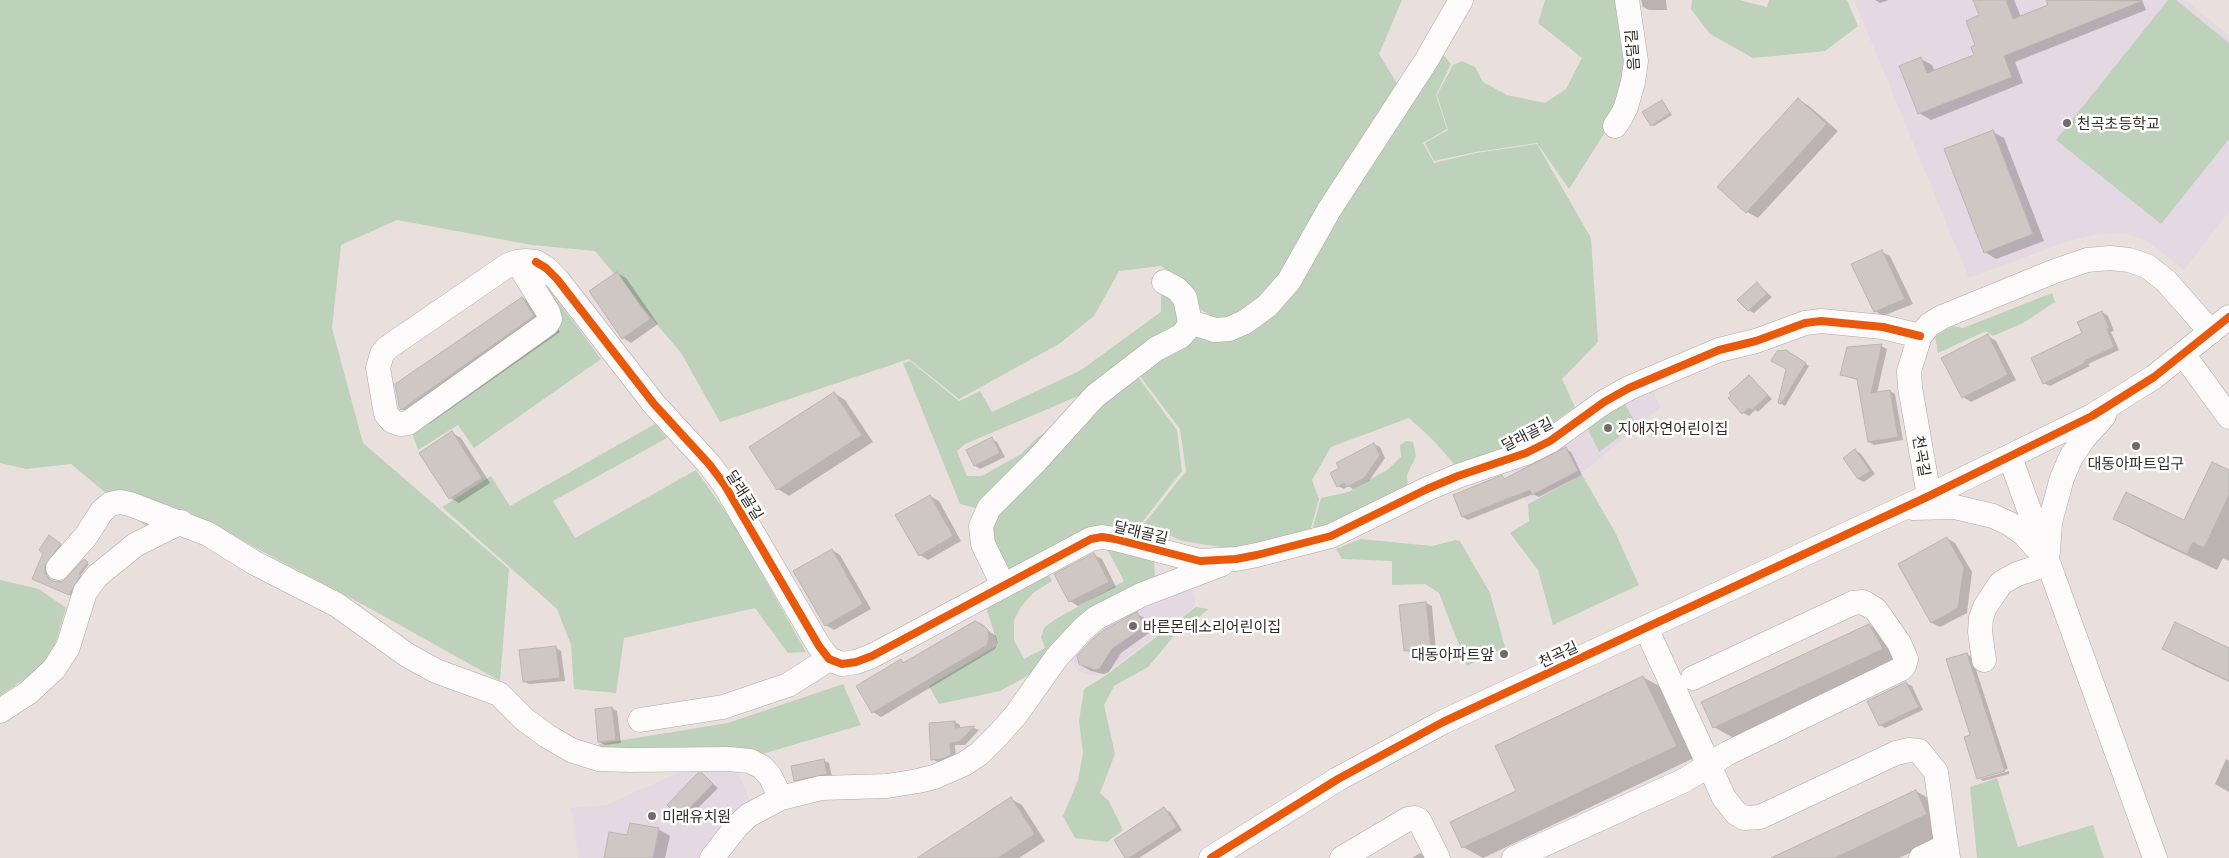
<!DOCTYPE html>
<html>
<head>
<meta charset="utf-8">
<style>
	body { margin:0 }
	canvas { display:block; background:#e9e0dd }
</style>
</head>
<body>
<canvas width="2229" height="858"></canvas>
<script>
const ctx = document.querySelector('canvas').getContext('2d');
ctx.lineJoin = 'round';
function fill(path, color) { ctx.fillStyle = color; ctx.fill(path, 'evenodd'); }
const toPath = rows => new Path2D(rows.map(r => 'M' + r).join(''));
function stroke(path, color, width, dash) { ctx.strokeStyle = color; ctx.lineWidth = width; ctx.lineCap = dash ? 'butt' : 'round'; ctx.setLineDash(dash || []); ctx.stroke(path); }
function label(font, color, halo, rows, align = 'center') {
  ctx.font = font + ' Georgia,"Noto Sans KR",serif'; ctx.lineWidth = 5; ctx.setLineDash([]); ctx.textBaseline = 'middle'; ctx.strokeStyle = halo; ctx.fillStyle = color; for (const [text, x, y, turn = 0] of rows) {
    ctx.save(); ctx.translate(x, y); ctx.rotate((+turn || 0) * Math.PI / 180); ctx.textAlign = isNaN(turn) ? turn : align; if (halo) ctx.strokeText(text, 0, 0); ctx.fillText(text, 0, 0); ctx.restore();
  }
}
const education = toPath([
	[1854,0,2185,0,2229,35,2229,212,2184,270,2147,241,2124,233,2094,235,2063,243,1969,278],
	[1651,388,1661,407,1581,474,1527,502,1511,469,1607,408],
	[1181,586,1192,590,1195,596,1195,606,1105,674,1090,675,1078,671,1069,657,1091,631],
	[689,768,737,769,750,802,734,811,700,858,578,858,574,820,570,808,606,805]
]);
const green = toPath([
	[0,0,1402,0,1379,54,1401,90,1285,277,1227,325,1201,310,1186,284,1161,266,1119,271,1094,316,1059,344,959,399,909,359,720,422,681,353,595,251,532,245,397,220,341,245,332,328,363,443,509,569,500,681,373,610,184,510,148,528,71,464,26,469,0,463],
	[1545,0,1620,0,1632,63,1609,126,1569,189,1537,143,1476,152,1434,161,1425,143,1448,130,1437,95,1453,65,1462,61,1475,67,1483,82,1507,95,1545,103,1566,89,1582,58,1538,23],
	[1692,0,1739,0,1767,7,1769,0,1847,0,1858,26,1825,51,1753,58,1710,34,1691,9],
	[2168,0,2176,0,2229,43,2229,139,2161,224,2056,140],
	[1441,52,1451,64,1436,95,1447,129,1423,143,1434,163,1476,153,1537,144,1591,238,1598,342,1562,379,1575,407,1544,429,1500,454,1455,465,1433,440,1409,418,1331,447,1312,480,1319,499,1310,531,1234,549,1182,541,1144,524,1186,471,1180,429,1139,375,1183,339,1246,325],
	[540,277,601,359,474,448,458,425,418,450,410,427,550,328],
	[1161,287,1174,294,1182,321,1088,392,965,444,957,451,967,476,982,476,1021,454,1038,437,1062,421,980,509,960,504,903,363,910,361,959,401,980,391,992,412,1081,370,1161,312],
	[2052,293,2055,302,2023,323,1993,336,1986,331,1938,353,1935,336,1953,326,1963,328],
	[1138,377,1177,430,1182,471,1140,525,1099,528,1004,573,988,541,995,512,1100,399],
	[1624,402,1636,424,1599,452,1587,428],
	[655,424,667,438,553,501,575,538,696,470,734,524,806,652,788,653,755,608,624,638,616,693,574,689,571,645,557,609,442,507,491,476,510,506],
	[1406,441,1413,442,1416,456,1407,475,1408,487,1332,525,1312,531,1321,498,1348,492,1387,470,1401,457,1400,445],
	[1582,475,1615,532,1639,585,1553,625,1538,570,1510,533,1529,521,1528,504],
	[1361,539,1432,546,1456,540,1460,541,1490,593,1505,647,1467,666,1439,593,1425,584,1392,585,1392,561,1342,559,1336,549],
	[1107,549,1154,559,1155,580,1051,651,1029,675,1000,691,939,704,929,686,998,645,986,607,1047,572,1052,581,1033,593,1021,607,1014,620,1014,640,1024,659,1045,648,1041,637,1044,628,1054,620,1124,581],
	[0,580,39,589,66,608,50,661,0,696],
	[1196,607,1209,609,1174,636,1148,667,1114,686,1104,705,1115,754,1100,793,1109,801,1123,830,1107,842,1075,838,1063,816,1078,780,1083,753,1079,721,1084,689,1105,676],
	[843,684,861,725,759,755,600,752,599,744,728,723],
	[1997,778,2018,847,2093,825,2104,858,1977,858,1970,787]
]);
const shadow = toPath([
	[1641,0,1666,0,1667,10,1649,10,1643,7],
	[1875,0,1889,0,1880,3],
	[1974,0,2014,0,2021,17,2050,5,2048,0,2142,0,2146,10,2015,62,2023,83,1931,120,1919,113,1921,59,1932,65,1935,72,1976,55,1980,16],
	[1798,99,1809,106,1838,131,1758,218,1747,212,1719,187],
	[1662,101,1672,115,1654,126,1652,125],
	[1993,132,2004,138,2044,241,1996,259,1985,252],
	[1882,252,1890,256,1913,304,1883,316,1875,311],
	[617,273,626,278,658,324,631,343,623,338],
	[1757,283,1772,297,1754,313,1748,310],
	[523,298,549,314,560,332,429,424,402,409],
	[2102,312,2108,316,2114,331,2111,332,2119,350,2088,364,2090,366,2050,386,2044,383],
	[1988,336,1996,341,2016,380,1971,402,1963,397],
	[1881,346,1887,349,1877,393,1890,391,1895,394,1903,440,1874,445,1869,442,1858,380,1842,375],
	[1786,352,1809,366,1785,406,1779,402,1787,369],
	[1749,376,1772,399,1758,412,1755,410,1749,416,1743,413,1733,395],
	[834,393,845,400,873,442,789,496,778,489],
	[452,433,461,438,490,483,459,503,450,498],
	[992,439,997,442,1005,457,980,469,975,466],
	[1374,444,1380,447,1385,458,1369,481,1353,489,1348,486,1344,489,1338,486],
	[1566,449,1571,452,1582,475,1539,497,1533,494,1468,520,1463,517,1502,477,1506,479],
	[1855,450,1861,454,1875,474,1864,482,1858,479],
	[2229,471,2229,561,2223,558,2217,570,2144,535,2115,518,2185,521],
	[930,496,939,501,961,541,928,560,920,555],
	[49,537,63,546,47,566,47,575,51,581,63,582,84,561,89,564,80,576,82,577,72,596,36,580],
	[1947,538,1955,543,1972,572,1967,613,1940,627,1932,623],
	[832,550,840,555,871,609,834,630,826,625],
	[1094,555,1102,559,1116,587,1078,606,1070,601],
	[1426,603,1432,606,1436,651,1411,653,1405,650],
	[1137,614,1146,619,1150,627,1149,633,1121,653,1109,672,1104,674,1091,671,1082,666,1078,656],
	[1869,625,1898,642,1912,666,1744,744,1714,727],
	[982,626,996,636,998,643,995,649,881,717,873,712,901,660,905,663],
	[556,648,561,651,565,681,529,684,524,681],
	[2163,648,2229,649,2229,682,2193,665],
	[1966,654,1972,657,2008,769,1980,777,1980,779,2009,771,2009,774,1983,781,1978,778,1971,736],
	[1643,677,1663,688,1696,757,1483,858,1463,847,1518,792],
	[1906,683,1912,686,1923,710,1885,728,1880,725],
	[612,708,617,711,621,743,605,745,599,742],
	[955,722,960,725,960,729,974,728,979,730,965,745,955,745,956,758,948,761,938,762,932,759],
	[2226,759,2229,761,2229,792,2215,784],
	[823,760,829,763,832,777,801,783,795,780],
	[702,774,718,788,686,820,681,817],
	[1916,791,1945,808,1956,831,1899,858,1773,858],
	[1011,799,1022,805,1045,841,1019,858,922,858],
	[1164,809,1170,812,1182,830,1139,858,1127,858],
	[658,829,670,836,665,858,605,858,628,837],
	[1420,853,1428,858,1412,858]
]);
const building = toPath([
	[1973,0,2006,0,2013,19,2048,5,2046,0,2142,1,2004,56,2012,77,1918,114,1899,66,1921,57,1927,73,1974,55,1971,47,1975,45,1966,21,1979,15,1973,0],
	[1798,98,1827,124,1746,213,1717,187,1798,98],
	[1662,100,1670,113,1651,126,1642,112,1662,100],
	[1993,130,2033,234,1984,253,1944,149,1993,130],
	[1882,250,1905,299,1874,312,1851,264,1882,250],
	[617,272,650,319,622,339,589,291,617,272],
	[1757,282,1767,294,1748,311,1737,300,1757,282],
	[522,297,534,316,401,410,399,406,395,384,522,297],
	[2102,311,2109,328,2107,329,2114,347,2084,361,2085,363,2043,384,2031,358,2082,333,2077,322,2102,311],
	[1988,334,2008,375,1962,398,1941,358,1988,334],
	[1882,344,1871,393,1890,390,1898,437,1868,442,1857,379,1840,375,1847,347,1882,344],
	[1786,350,1806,363,1781,404,1778,403,1786,369,1771,361,1777,351,1786,350],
	[1749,375,1768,395,1752,410,1749,408,1742,414,1728,398,1731,395,1729,393,1749,375],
	[834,392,862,435,777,490,749,447,834,392],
	[452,431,482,478,449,499,419,453,452,431],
	[992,437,1000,453,974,466,966,450,992,437],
	[1374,443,1380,455,1364,478,1347,487,1344,483,1337,487,1330,473,1339,468,1336,463,1374,443],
	[1566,447,1578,471,1532,495,1530,490,1462,517,1453,495,1502,475,1504,479,1566,447],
	[1855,449,1870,471,1858,479,1843,458,1855,449],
	[2212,462,2229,470,2229,495,2204,548,2193,542,2187,554,2113,519,2126,492,2184,520,2212,462],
	[930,495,953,536,919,556,895,515,930,495],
	[49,535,61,544,45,565,45,573,49,579,56,582,63,581,84,559,88,562,79,574,81,575,69,595,32,579,43,553,39,550,49,535],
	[1947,537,1964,567,1958,608,1931,623,1898,564,1947,537],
	[832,549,863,604,825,626,793,571,832,549],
	[1094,553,1109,582,1069,602,1054,574,1094,553],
	[1426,602,1431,648,1404,651,1399,605,1426,602],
	[1137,612,1142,622,1141,629,1112,649,1100,668,1095,670,1079,664,1077,656,1093,639,1104,630,1137,612],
	[975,621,983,625,988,630,989,638,987,645,872,713,856,686,901,659,903,663,975,621],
	[2175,622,2229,648,2229,681,2162,649,2175,622],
	[1869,624,1883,649,1713,728,1701,702,1869,624],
	[556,646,560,678,523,682,519,650,556,646],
	[1967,653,2005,771,1977,779,1964,737,1970,735,1946,659,1967,653],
	[1643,676,1677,746,1462,848,1450,822,1516,791,1495,746,1643,676],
	[1906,682,1919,707,1879,726,1867,701,1906,682],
	[612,707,616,740,598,742,595,709,612,707],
	[955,721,955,728,975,726,959,742,950,743,951,755,942,759,931,760,929,723,955,721],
	[824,759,827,774,794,781,791,766,824,759],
	[698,773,702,773,713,784,680,818,667,805,698,773],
	[1916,790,1927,814,1835,858,1771,858,1916,790],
	[1011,797,1035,834,998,858,917,858,1011,797],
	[1164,807,1177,827,1129,858,1125,858,1114,840,1164,807],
	[630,823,659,828,653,858,604,858,609,832,627,835,630,823]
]);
const minor = toPath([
	[1615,126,1621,117,1626,107,1633,82,1636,61,1627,0],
	[517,262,548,312,550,319,547,324,408,423,400,424,392,421,386,414,378,368,382,354,387,348,508,265,517,262,526,261,536,262,546,268,557,279,654,404,709,464,724,484,819,646,829,659,842,664,856,662,872,656,1091,539,1102,537,1115,539,1200,561,1236,559,1257,555,1331,536,1427,489,1458,476,1526,453,1550,441,1604,402,1629,388,1719,350,1756,341,1805,323,1821,321,1883,327,1920,336],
	[1190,322,1215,330,1229,329,1245,322,1267,306,1289,281,1329,210,1426,61,1461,0],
	[2183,354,2229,417],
	[2010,457,2155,858],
	[1929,496,1910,387,1909,371,1920,336,1929,325,1942,317,2055,271,2087,260,2110,258,2129,260,2147,266,2166,281,2211,332],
	[1913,508,1955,507,1993,516,2010,524,2024,534,2040,552],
	[2048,552,2050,522,2062,478,2071,457,2084,438,2104,416],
	[58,568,86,536,102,511,110,504,120,502,130,504,208,534,253,562,337,605,407,655,436,671,499,694,524,719,547,736,571,750,599,759,629,760,729,759,750,761,762,767,770,776,781,798],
	[1003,585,983,544,981,526,989,508,1036,461,1095,396,1156,349,1181,336,1187,329,1190,322,1185,298,1177,289,1164,282],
	[1646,628,1724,798,1736,813,1744,818,1760,817,1896,753,1909,750,1919,751,1936,772,1948,858],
	[1984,660,1980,632,1981,618,1985,607,2001,583,2017,574,2048,564],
	[0,711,28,693,54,669,68,647,85,592,97,576,135,545,181,522],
	[640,720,723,707,788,685,829,659],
	[712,858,737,826,749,815,781,798,821,788,887,786,918,781,934,777,964,764,979,754,998,735,1015,716,1057,657,1083,629,1096,618,1141,595,1222,564],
	[1211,858,1338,779,1443,722,1929,496,2092,416,2154,377,2229,317],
	[1342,858,1408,819,1414,818,1419,820,1438,858],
	[1514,858,1685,780,1728,753,1901,669,1904,666,1906,659,1899,643,1876,610,1863,602,1853,603,1693,678],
	[1921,858,1946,846]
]);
const cycleway = toPath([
	[536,262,546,268,557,279,654,404,709,464,724,484,819,646,829,659,842,664,856,662,872,656,1091,539,1102,537,1115,539,1200,561,1236,559,1257,555,1331,536,1427,489,1458,476,1526,453,1550,441,1604,402,1629,388,1719,350,1756,341,1805,323,1821,321,1883,327,1920,336],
	[1211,858,1338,779,1443,722,1929,496,2092,416,2154,377,2229,317]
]);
const markers = [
	[2067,123,5,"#726b68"],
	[1608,428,5,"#726b68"],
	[2136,446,5,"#726b68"],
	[1133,626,5,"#726b68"],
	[1504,654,5,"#726b68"],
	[652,816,5,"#726b68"]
];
const streetNames = [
	["음달길",1632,50,-94],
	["달래골길",1527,434,-27],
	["천곡길",1922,456,80],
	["달래골길",745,495,58],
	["달래골길",1141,532,13],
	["천곡길",1558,654,-25]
];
const poiNames = [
	["천곡초등학교",2077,123],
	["지애자연어린이집",1618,428],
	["대동아파트입구",2136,463,"center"],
	["바른몬테소리어린이집",1143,626],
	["대동아파트앞",1494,654,"right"],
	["미래유치원",662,816]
];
fill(education, '#e4d8e2');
fill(green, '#bed1ba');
fill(shadow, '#0003');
fill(building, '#cec7c4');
stroke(building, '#bbb5b2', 1);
stroke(minor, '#aea7a4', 25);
stroke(minor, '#fcfafa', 24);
stroke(cycleway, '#e8590c', 8);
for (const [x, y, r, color] of markers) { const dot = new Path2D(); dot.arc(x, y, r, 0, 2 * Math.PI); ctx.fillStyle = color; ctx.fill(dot); stroke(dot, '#fff', 2); }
label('15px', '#322c29', '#fff', streetNames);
label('15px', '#322c29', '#fff', poiNames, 'left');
</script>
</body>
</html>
